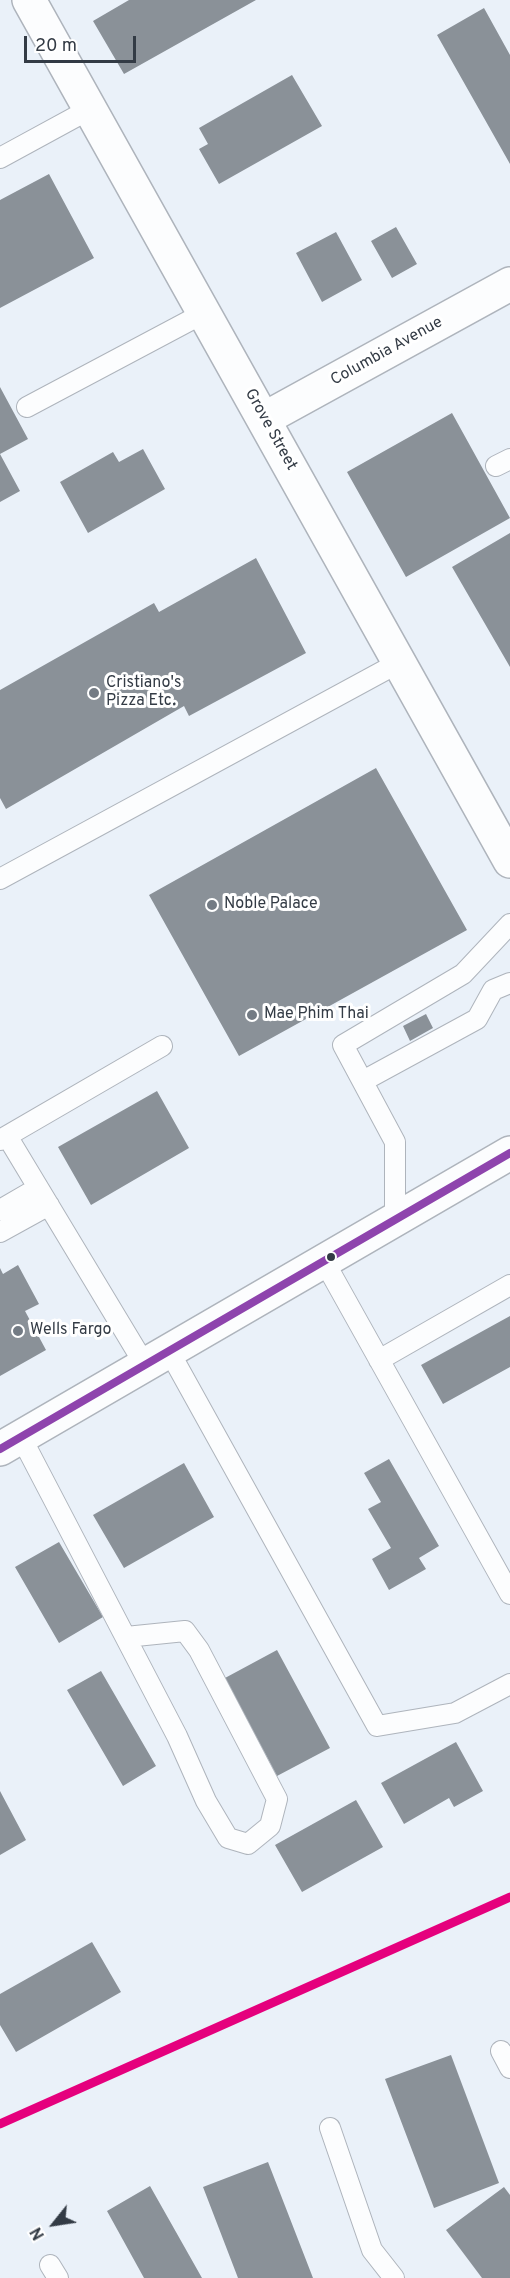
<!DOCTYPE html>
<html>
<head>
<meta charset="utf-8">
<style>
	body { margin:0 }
	#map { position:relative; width:510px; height:2278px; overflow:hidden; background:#eaf1f9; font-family:Overpass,sans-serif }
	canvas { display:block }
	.north { position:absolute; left:24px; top:2194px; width:60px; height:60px; -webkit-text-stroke:4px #fff; paint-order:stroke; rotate:240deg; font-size:16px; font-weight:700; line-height:24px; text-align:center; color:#333b45 }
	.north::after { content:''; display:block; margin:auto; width:21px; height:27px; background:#333b45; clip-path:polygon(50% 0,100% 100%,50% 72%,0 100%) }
	.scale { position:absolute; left:24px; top:36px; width:112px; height:27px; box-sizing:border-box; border:3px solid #333b45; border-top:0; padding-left:8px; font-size:18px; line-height:21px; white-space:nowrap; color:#333b45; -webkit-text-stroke:4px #fff; paint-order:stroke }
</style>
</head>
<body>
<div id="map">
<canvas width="510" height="2278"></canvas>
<div class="north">N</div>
<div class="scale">20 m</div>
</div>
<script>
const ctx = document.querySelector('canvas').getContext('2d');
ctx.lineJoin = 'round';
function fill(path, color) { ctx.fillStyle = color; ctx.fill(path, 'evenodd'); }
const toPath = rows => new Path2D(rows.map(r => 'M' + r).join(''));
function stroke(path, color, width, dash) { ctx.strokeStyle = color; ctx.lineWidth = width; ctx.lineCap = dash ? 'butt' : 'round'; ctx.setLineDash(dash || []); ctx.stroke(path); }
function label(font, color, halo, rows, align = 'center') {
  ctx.font = font + ' Overpass,sans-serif'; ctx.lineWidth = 6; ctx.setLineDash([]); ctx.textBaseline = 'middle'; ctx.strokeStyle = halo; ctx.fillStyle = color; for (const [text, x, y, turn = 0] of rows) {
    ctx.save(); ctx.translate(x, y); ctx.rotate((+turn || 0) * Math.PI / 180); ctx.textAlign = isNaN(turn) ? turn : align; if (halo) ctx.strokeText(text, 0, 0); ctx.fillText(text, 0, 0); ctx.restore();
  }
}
const building = toPath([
	[129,0,256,0,124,74,93,21],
	[484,8,510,55,510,164,437,35],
	[292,75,322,126,219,184,199,149,208,144,199,128],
	[49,174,94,258,0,308,0,200],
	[396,227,417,264,392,278,371,241],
	[336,232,362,280,322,302,296,253],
	[0,387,28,439,0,454,20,491,0,502],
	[452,413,510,518,406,577,347,472],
	[143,449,165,489,88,533,60,482,113,452,119,462],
	[510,533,510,667,452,567],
	[256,558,306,653,189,716,184,706,6,809,0,798,0,690,154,603,159,612],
	[376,768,467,930,239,1056,149,895],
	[426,1014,433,1028,410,1041,403,1026],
	[157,1091,189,1148,91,1205,58,1147],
	[18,1265,39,1304,25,1311,46,1350,0,1376,0,1268,3,1274],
	[510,1316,510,1367,443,1404,421,1365],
	[389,1459,439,1546,419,1558,426,1569,389,1590,372,1559,391,1548,368,1509,381,1502,364,1473],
	[184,1463,214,1517,124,1568,93,1515],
	[59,1542,103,1617,59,1643,15,1567],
	[277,1650,330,1748,277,1776,225,1678],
	[101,1671,156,1766,123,1786,67,1690],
	[456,1742,483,1791,454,1807,449,1798,404,1824,381,1783],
	[0,1791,26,1840,0,1855],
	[356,1800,383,1847,302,1892,275,1845],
	[92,1942,121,1992,16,2052,0,2025,0,1994],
	[451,2055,499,2183,434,2208,385,2079],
	[268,2162,313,2278,238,2278,203,2187],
	[150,2186,202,2278,144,2278,107,2211],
	[504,2187,510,2195,510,2278,482,2278,446,2230]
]);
const service = toPath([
	[0,158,90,109],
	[27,407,204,313],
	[496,466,510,459],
	[0,879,400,662],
	[363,1081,477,1019,493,990,510,983],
	[7,1136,145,1365],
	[0,1140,162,1046],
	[0,1210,38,1188],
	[395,1219,395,1142,343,1045,463,974,510,924],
	[0,1232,49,1205],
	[324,1261,510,1594],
	[169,1351,377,1726,455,1713,510,1684],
	[379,1360,510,1285],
	[21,1437,177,1736,206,1801,228,1838,248,1844,270,1826,277,1799,199,1650,185,1631,126,1637],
	[501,2051,510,2068],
	[330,2128,372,2250,394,2278],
	[50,2265,58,2278]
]);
const minor = toPath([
	[264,419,510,284]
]);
const tertiary = toPath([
	[29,0,510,861]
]);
const primary = toPath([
	[0,1449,510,1153]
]);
const bus1 = toPath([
	[0,1449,510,1153]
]);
const rail1 = toPath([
	[0,2124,510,1897]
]);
const markers = [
	[94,693,6,"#737b84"],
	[212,905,6,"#737b84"],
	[252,1015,6,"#737b84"],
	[331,1257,5,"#333b45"],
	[18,1331,6,"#737b84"]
];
const streetNames = [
	["Columbia Avenue",387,352,-29],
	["Grove Street",270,430,61]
];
const poiNames = [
	["Cristiano's",106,684],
	["Pizza Etc.",106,702],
	["Noble Palace",224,905],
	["Mae Phim Thai",264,1015],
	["Wells Fargo",30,1331]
];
fill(building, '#8a9198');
stroke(service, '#aeb4bc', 22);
stroke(minor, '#aeb4bc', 36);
stroke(tertiary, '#aeb4bc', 36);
stroke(primary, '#aeb4bc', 36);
stroke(service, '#fcfdfe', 20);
stroke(minor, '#fcfdfe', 33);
stroke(tertiary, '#fcfdfe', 33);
stroke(primary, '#fcfdfe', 33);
stroke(bus1, '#8e44ad', 8);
stroke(rail1, '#e5007d', 9);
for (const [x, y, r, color] of markers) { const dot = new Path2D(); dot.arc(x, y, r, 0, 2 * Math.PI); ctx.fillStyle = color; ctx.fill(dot); stroke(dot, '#fff', 2); }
label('16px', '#333b45', '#fff', streetNames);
label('16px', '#333b45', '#fff', poiNames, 'left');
</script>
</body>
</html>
